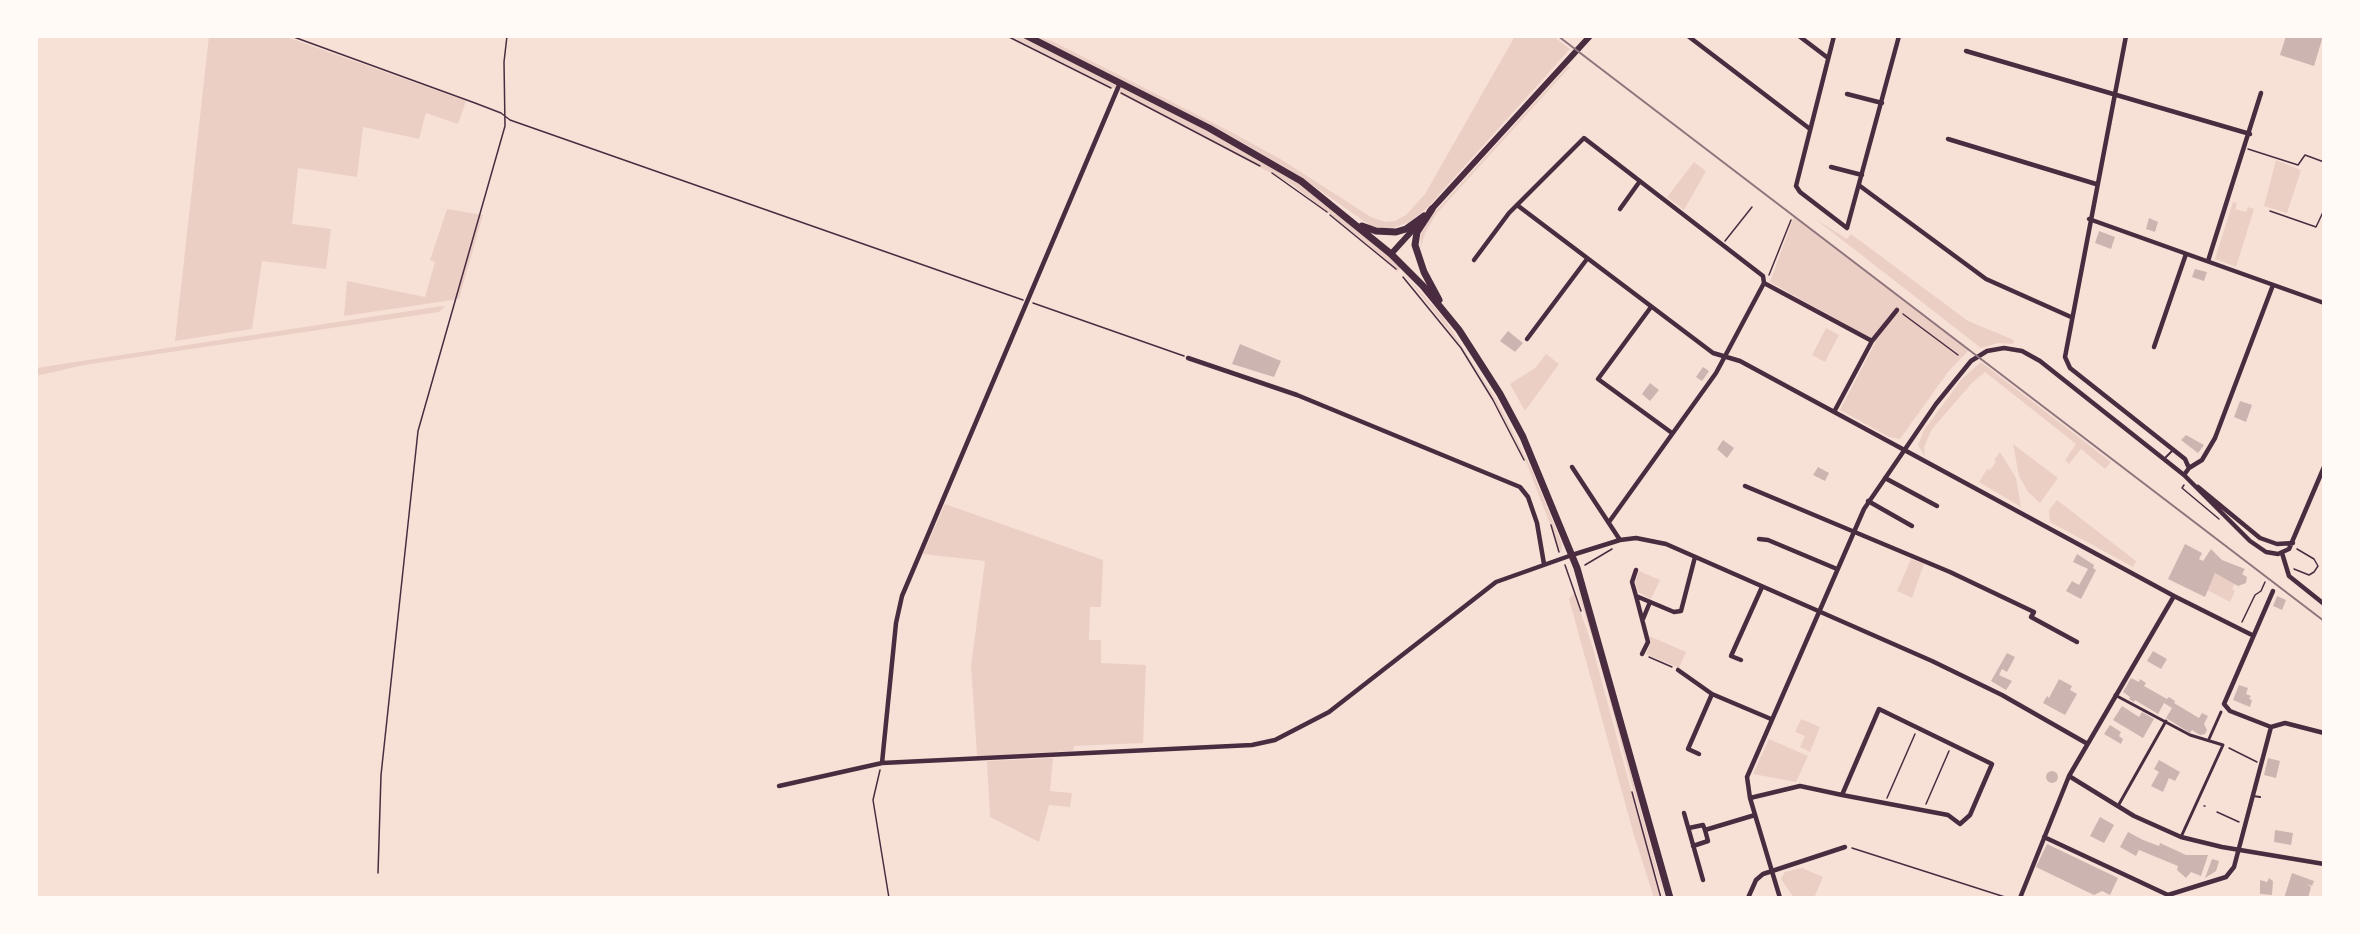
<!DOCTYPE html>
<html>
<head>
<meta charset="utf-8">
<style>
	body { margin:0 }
	#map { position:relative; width:2360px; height:934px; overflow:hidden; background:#f7e1d7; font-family:"Sofia Sans Condensed",sans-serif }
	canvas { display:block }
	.frame { position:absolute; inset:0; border:38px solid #fffaf5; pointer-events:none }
</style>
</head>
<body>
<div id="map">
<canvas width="2360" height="934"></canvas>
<div class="frame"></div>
</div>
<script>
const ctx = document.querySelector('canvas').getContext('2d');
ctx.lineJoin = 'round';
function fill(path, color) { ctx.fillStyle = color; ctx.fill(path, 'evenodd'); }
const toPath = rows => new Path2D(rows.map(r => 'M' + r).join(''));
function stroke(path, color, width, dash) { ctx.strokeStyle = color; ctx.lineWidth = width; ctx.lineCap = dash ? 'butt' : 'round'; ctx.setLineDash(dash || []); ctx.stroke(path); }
const green = toPath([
	[209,36,284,36,466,101,458,124,426,113,419,139,363,127,357,177,298,168,292,224,331,229,326,269,262,261,252,329,175,341],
	[1010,36,1022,36,1118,84,1115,89],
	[1035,36,1052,41,1235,134,1282,160,1371,217,1385,222,1395,221,1406,215,1425,194,1515,36,1553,36,1570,49,1427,208,1409,222,1390,229,1371,226,1295,173,1220,130],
	[1568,66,1570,67,1437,213,1426,231,1420,249,1421,234,1428,220],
	[1119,85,1209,130,1299,182,1402,266,1397,272,1365,242,1293,185,1116,90],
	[2276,160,2301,170,2287,213,2264,206],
	[1694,162,1706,171,1684,210,1667,197],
	[2233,202,2237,203,2235,209,2246,212,2248,207,2254,209,2236,267,2215,259],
	[447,209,483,215,459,299,344,316,347,281,425,297,435,262,430,260],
	[1794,216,1969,350,1948,372,1900,439,1889,437,1840,410,1876,341,1770,282],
	[1814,218,1847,239,1851,234,1968,321,2014,340,2013,344,1998,343,1981,348],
	[1401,270,1443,317,1496,399,1532,470,1562,544,1561,553,1527,464,1494,399,1461,346],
	[442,306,445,307,439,312,84,365,36,376,36,368],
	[1826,328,1839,335,1825,362,1812,355],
	[1546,354,1559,364,1525,411,1510,384,1535,368],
	[1981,362,2111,462,2105,469,2081,449,2069,464,2065,460,2076,444,1985,372,1972,383,1932,429,1924,447,1925,457,1918,445,1924,430,1961,380],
	[2013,444,2058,478,2040,503,2028,492,2019,476],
	[2000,452,2016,478,2021,507,1979,482,1987,469,1990,470,1996,462,1994,460],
	[2057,500,2136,561,2133,567,2050,522,2049,510],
	[945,504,1103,560,1101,607,1090,607,1089,640,1101,640,1101,663,1146,665,1143,743,1074,746,1073,751,977,756,971,666,985,561,923,554],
	[1911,559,1924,564,1912,598,1897,591],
	[1639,571,1660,580,1651,599,1638,592,1635,581],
	[1572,573,1589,621,1665,898,1654,868,1598,656],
	[2215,573,2235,583,2232,589,2235,591,2230,602,2207,590],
	[1574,593,1592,645,1660,898,1654,898,1633,832,1569,599],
	[1649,636,1686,652,1679,668,1646,654,1651,642],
	[1801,719,1820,727,1810,752,1800,747,1805,736,1795,732],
	[1769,739,1808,756,1796,782,1753,774],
	[1053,758,1050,791,1072,793,1070,807,1049,805,1039,842,990,817,987,761],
	[1802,868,1823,877,1814,898,1794,898,1781,879,1785,872]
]);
const building = toPath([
	[2286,36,2323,36,2314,66,2280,55],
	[2149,218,2158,222,2155,232,2146,229],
	[2099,231,2115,237,2111,249,2095,243],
	[2195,269,2207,272,2204,281,2192,277],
	[1508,331,1523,343,1515,352,1500,341],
	[1240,344,1281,361,1274,377,1232,364],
	[1703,367,1709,371,1702,381,1696,377],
	[1650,383,1659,390,1650,401,1642,394],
	[2240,401,2252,405,2246,422,2234,417],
	[2186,435,2204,445,2198,453,2181,440],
	[1723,440,1734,448,1727,458,1717,449],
	[1818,467,1829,473,1825,481,1813,475],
	[2185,544,2202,553,2199,559,2203,561,2211,549,2222,560,2245,569,2242,574,2247,577,2246,583,2238,586,2215,573,2205,597,2168,579],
	[2077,554,2094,565,2093,568,2096,570,2081,599,2066,591,2072,581,2079,585,2088,569,2073,562],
	[2277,596,2286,600,2282,610,2273,606],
	[2153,651,2167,659,2161,669,2147,661],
	[2007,653,2015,657,2007,672,2002,669,1999,675,2012,681,2006,690,1991,681],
	[2131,678,2139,682,2140,679,2146,683,2144,686,2167,699,2169,697,2175,701,2174,703,2199,718,2202,713,2208,716,2204,724,2207,730,2205,734,2200,735,2192,730,2190,733,2166,718,2172,708,2164,703,2158,714,2135,700,2134,702,2129,699,2130,697,2123,692],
	[2059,679,2072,686,2070,690,2077,694,2065,715,2043,703,2047,696,2049,698],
	[2239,685,2248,688,2246,694,2251,696,2249,699,2252,700,2250,707,2233,700],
	[2122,706,2139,717,2142,712,2154,719,2143,738,2113,720],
	[2110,725,2121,732,2119,736,2123,739,2121,744,2104,734],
	[2268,758,2280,761,2276,778,2264,775],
	[2159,760,2180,772,2175,781,2169,778,2163,792,2151,786,2159,772,2154,769],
	'2046 777a6 6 0 1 1 12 0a6 6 0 1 1-12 0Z',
	[2100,817,2114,825,2104,843,2090,836],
	[2275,830,2293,833,2291,845,2274,842],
	[2128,832,2143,840,2159,846,2160,843,2186,855,2208,855,2201,876,2191,872,2186,878,2177,870,2178,866,2139,850,2136,856,2120,847],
	[2047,844,2118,878,2110,895,2102,891,2094,895,2036,867],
	[2212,859,2219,861,2216,871,2205,878],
	[2292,873,2314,881,2312,886,2307,884,2311,887,2308,898,2284,898],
	[2269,878,2273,881,2272,895,2260,894,2260,880,2267,882]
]);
const path = toPath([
	[291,36,475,103,501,113,510,120,1023,300],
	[1007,36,1111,88],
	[1121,93,1260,166],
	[2248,149,2298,165,2305,155,2324,162],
	[1272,173,1327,212],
	[2270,211,2316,227,2324,210],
	[1330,215,1396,269],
	[1725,241,1752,207],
	[1769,275,1791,220],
	[1403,277,1461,348,1493,400,1524,460],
	[1033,303,1184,356],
	[1903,314,1958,355],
	[2184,485,2182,488,2219,519],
	[1551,525,1559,552],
	[1565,565,1581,611],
	[1585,565,1612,549],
	[2294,569,2309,575,2314,572,2318,566,2314,559,2297,549],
	[2242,622,2255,595,2261,591,2265,582],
	[1649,657,1672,667],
	[2229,748,2257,762],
	[880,770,873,800,889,898],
	[1632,792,1661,898],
	[1887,798,1915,734],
	[1926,804,1949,751],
	[2204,806,2205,806],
	[2217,812,2239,822],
	[1852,848,2008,898],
	[378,873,381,775,418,431,505,126,504,62,507,36]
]);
const service = toPath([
	[2165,458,2174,449],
	[2253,796,2260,797]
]);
const pedestrian = toPath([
	[2115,695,2190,735,2223,745,2181,837],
	[2209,739,2221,712],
	[2118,806,2166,721]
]);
const minor = toPath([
	[1688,36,1810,129],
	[1799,36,1828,58],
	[1834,36,1796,186,1800,192,1847,228,1899,36],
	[2126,36,2065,357,2070,368,2185,459,2189,468],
	[1966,51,2250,134],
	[1847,94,1882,103],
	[1948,139,2096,184],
	[1831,167,1862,175],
	[1860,186,1986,279,2071,317],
	[1517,205,1713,353,1740,361,2174,596,2252,635],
	[1620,209,1640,181],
	[2089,219,2324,303],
	[1474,260,1509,213,1584,138,1763,276,1764,283],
	[2208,261,2261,93],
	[1764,283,1872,341],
	[1651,307,1598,379,1672,433],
	[1527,339,1587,259],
	[2154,347,2186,254],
	[1188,358,1297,395,1520,487,1528,497,1537,523,1544,564],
	[1834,412,1872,341,1897,310],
	[1572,467,1620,540],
	[2184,475,2189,468,2202,460,2215,438,2273,285],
	[1885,478,1937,506],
	[1745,486,1950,572,2034,612,2031,617,2077,642],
	[2198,487,2260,538,2277,544,2293,543],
	[1868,501,1912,526],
	[1609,522,1716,373,1764,283],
	[1759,539,1768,540,1837,569],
	[2282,553,2289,576,2324,604],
	[2273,591,2224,704,2230,711,2271,727,2285,723,2324,733],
	[1636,596,1632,582,1636,570],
	[1643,619,1650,602],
	[1642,654,1648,642,1636,596,1674,612,1681,611,1695,557],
	[1741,660,1731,656,1762,587],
	[1678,670,1712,694,1771,719],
	[1699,754,1688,749,1712,694],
	[882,763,896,623,902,596,1120,83],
	[2069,776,2134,816,2181,837,2222,847,2324,864],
	[779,786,882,763,1252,745,1275,740,1329,712,1496,582,1572,555,1620,540,1636,538,1666,544,1932,661,2002,695,2086,743],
	[1750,798,1800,786,1842,795,1948,815,1960,824,1970,815,1992,764,1879,709,1842,795],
	[1684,813,1703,880],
	[1689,828,1703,825,1705,830,1755,815],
	[2044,837,2168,895,2226,877,2234,867,2271,727],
	[1693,846,1708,841,1705,830],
	[1748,898,1756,880,1763,874,1845,847],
	[1780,898,1750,798,1747,777,1864,509,1936,404,1971,361,1987,351,2004,348,2022,351,2040,361,2184,475,2250,541,2266,552,2278,554,2289,549,2324,467],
	[2020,898,2069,776,2174,596]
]);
const secondary = toPath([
	[1430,211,1590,36],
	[1391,254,1421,221]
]);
const primary = toPath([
	[1027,36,1209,128,1301,181,1391,254,1423,286,1459,330,1500,394,1523,437,1577,568,1670,898],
	[1432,209,1417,232,1415,245,1424,272,1439,300],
	[1362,226,1376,231,1396,232,1406,229,1424,216]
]);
const rail = toPath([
	[1558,36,2324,621]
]);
fill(green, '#ebcfc5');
fill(building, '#ccb4b1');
stroke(path, '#4a2c40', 1.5);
stroke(service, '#4a2c40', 2);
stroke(pedestrian, '#4a2c40', 3);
stroke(minor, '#4a2c40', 4.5);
stroke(secondary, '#4a2c40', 6);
stroke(primary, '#4a2c40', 7);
stroke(rail, '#8f747c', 2);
</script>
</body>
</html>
